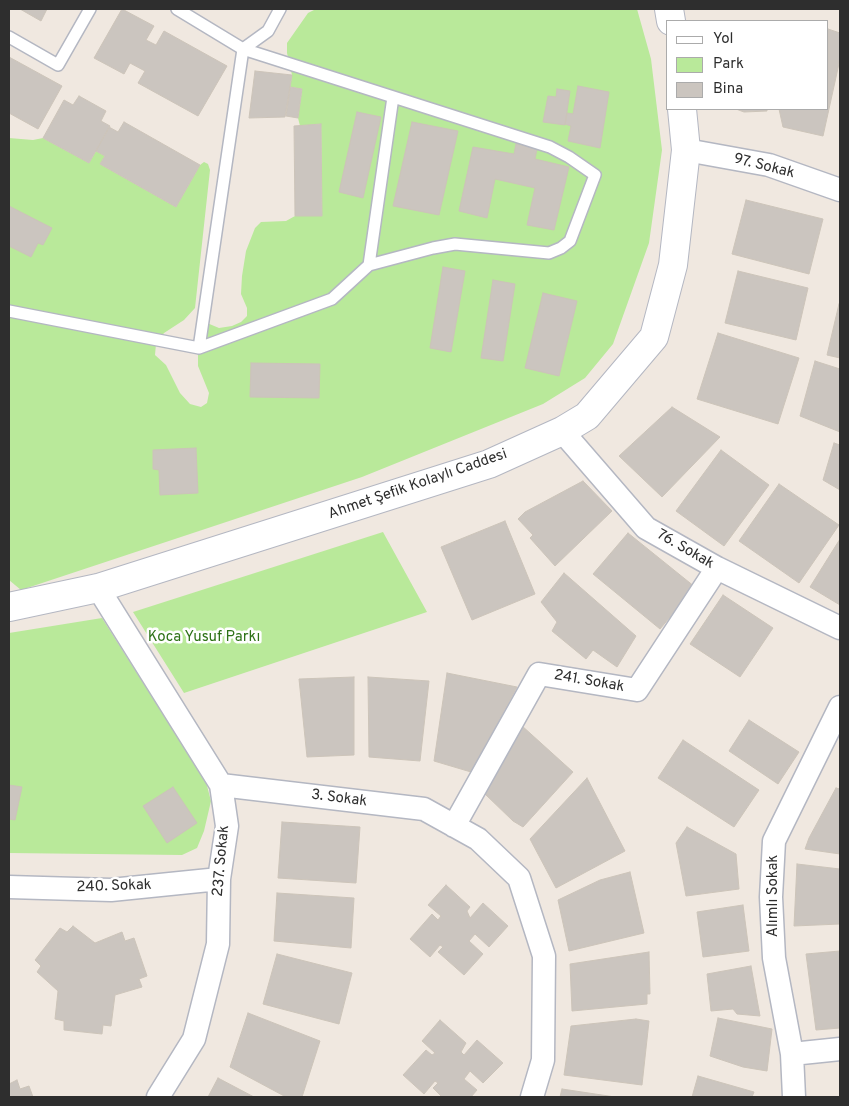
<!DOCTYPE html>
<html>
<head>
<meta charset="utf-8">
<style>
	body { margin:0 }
	#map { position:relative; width:849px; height:1106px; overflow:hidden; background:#f0e8e0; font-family:Overpass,sans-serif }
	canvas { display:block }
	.frame { position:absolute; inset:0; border:10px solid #2e2e2e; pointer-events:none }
	.legend { position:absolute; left:666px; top:20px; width:162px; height:90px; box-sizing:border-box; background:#fff; border:1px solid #ababab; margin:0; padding:6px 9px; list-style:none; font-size:15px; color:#2e2e2e }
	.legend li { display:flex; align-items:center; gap:10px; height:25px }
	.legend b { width:25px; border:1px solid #ababab }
</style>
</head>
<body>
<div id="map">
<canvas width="849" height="1106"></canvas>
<div class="frame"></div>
<ul class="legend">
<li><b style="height:6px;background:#fff"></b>Yol</li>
<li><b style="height:14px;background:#b9e99a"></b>Park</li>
<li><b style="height:14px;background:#cbc5bf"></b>Bina</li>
</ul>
</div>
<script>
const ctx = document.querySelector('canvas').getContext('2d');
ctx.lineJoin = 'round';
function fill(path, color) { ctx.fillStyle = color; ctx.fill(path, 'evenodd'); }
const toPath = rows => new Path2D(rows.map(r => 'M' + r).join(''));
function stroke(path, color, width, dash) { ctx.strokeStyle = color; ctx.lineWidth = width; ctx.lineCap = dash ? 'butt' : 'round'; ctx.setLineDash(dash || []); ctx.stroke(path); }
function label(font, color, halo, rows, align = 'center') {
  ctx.font = font + ' Overpass,sans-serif'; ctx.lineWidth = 5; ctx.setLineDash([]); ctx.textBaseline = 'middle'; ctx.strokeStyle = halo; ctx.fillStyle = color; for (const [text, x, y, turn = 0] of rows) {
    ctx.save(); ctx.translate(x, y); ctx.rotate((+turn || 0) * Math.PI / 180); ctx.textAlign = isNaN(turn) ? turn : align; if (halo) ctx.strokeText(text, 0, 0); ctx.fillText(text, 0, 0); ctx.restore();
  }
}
const green = toPath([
	[316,9,637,9,651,59,662,150,649,243,613,344,585,378,543,404,362,477,21,590,9,580,9,138,33,140,43,138,89,163,96,151,105,156,100,164,176,207,200,165,204,162,208,164,210,170,195,308,184,320,164,333,156,344,155,355,166,365,180,393,190,404,201,407,207,403,209,393,198,366,198,343,207,323,219,328,232,326,241,322,247,316,247,308,241,294,242,276,246,251,255,228,261,222,286,221,295,216,322,216,321,124,300,126,298,118,302,89,290,87,292,75,287,53,287,43,308,13],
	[383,532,427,612,184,693,133,612],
	[102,618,206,782,211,801,204,831,197,848,182,855,9,853,9,633]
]);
const building = toPath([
	[20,9,47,9,41,21,20,9],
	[122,9,154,26,146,40,156,45,164,31,227,66,198,116,138,83,145,71,130,63,124,74,94,58,122,9],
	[828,29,840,33,840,59,823,136,783,127,779,109,828,109,828,29],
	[9,57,62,86,38,129,9,113,9,57],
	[255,71,292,75,285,117,249,118,255,71],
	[578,86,609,92,600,148,568,141,571,126,565,124,567,113,573,114,578,86],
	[290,87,302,89,298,118,286,116,290,87],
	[557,89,570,91,565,125,543,122,548,96,556,97,557,89],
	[79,96,106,111,101,121,110,126,89,163,43,138,64,100,73,105,79,96],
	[736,109,767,109,767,111,744,112,736,109],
	[357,112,381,117,363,198,339,192,357,112],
	[124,122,200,165,176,207,100,164,105,156,96,151,109,127,118,132,124,122],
	[412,122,458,131,439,215,393,206,412,122],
	[321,124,322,216,295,216,294,126,321,124],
	[516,144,537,149,535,159,569,167,554,230,527,225,535,188,495,179,487,218,459,211,473,147,514,154,516,144],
	[746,200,823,219,809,274,732,254,746,200],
	[9,206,52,228,43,245,38,243,31,257,9,246,9,206],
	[443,267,465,271,451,352,430,348,443,267],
	[738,271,808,288,796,340,725,323,738,271],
	[493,280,515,284,503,361,481,358,493,280],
	[543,293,577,301,559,376,525,368,543,293],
	[839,304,840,304,840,358,827,355,839,304],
	[718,333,799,358,778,424,697,399,718,333],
	[815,361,840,369,840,432,800,416,815,361],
	[251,363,320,364,319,398,250,397,251,363],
	[672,407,720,437,662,497,619,456,672,407],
	[834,443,840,445,840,490,823,480,834,443],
	[196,448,198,493,160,495,159,470,153,469,153,450,196,448],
	[721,450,769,485,724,546,676,511,721,450],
	[583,481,612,511,555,566,530,538,533,535,518,519,525,512,583,481],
	[779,484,839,525,799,583,739,541,779,484],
	[505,521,535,594,472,620,441,547,505,521],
	[628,533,695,587,660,629,593,574,628,533],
	[840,539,840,605,810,587,840,539],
	[564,573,636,636,617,667,593,650,586,659,552,631,557,622,541,602,564,573],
	[723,595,773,628,740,677,690,644,723,595],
	[447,673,517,687,471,772,434,761,447,673],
	[354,677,354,755,307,757,299,679,354,677],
	[368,677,429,681,420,761,369,757,368,677],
	[749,720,799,752,778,784,729,751,749,720],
	[521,725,573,772,523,827,513,821,485,794,511,736,521,725],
	[683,740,759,790,734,827,658,778,683,740],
	[587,778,625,851,556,888,530,839,587,778],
	[9,785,22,787,15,820,9,819,9,785],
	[173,787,197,823,167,843,143,806,173,787],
	[836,788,840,789,840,854,805,849,809,838,836,788],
	[282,822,360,827,356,883,278,878,282,822],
	[687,827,736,854,739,889,686,896,676,843,687,827],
	[797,864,840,869,840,924,794,926,797,864],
	[630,872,644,933,569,951,558,900,600,880,630,872],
	[446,885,470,907,467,911,470,918,483,903,508,926,489,947,475,934,469,941,483,954,464,975,438,952,443,947,440,945,430,957,410,939,432,914,438,920,441,916,428,905,446,885],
	[277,893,354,898,351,948,274,941,277,893],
	[743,905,749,951,703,957,697,912,743,905],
	[73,926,95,943,122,932,125,941,134,938,147,976,139,979,142,987,115,995,111,1026,103,1025,102,1034,64,1030,64,1021,55,1019,58,991,37,972,41,966,35,960,60,928,67,932,73,926],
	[840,951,840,1028,816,1030,806,954,840,951],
	[649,952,650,994,647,994,647,1004,572,1011,570,964,649,952],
	[277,954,352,973,339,1024,263,1004,277,954],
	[751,966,760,1016,737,1014,733,1009,711,1011,707,974,751,966],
	[248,1013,320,1041,302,1097,286,1097,230,1067,248,1013],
	[718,1018,772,1029,767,1071,743,1067,710,1056,718,1018],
	[636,1019,649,1021,642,1085,564,1075,571,1026,636,1019],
	[440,1020,466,1043,461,1052,464,1055,477,1040,503,1063,483,1083,470,1071,464,1079,477,1090,471,1097,442,1097,433,1088,438,1083,435,1081,424,1094,403,1075,426,1050,432,1055,435,1053,422,1041,440,1020],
	[698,1076,754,1092,752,1097,692,1097,698,1076],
	[218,1078,254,1097,208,1097,218,1078],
	[17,1080,20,1089,29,1086,33,1097,9,1097,9,1084,17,1080],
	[562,1089,615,1097,560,1097,562,1089]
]);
const lane = toPath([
	[9,37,58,65,90,9],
	[369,265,393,97],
	[9,311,199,348,332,299,369,265,433,248,455,244,549,253,561,248,570,241,595,175,569,157,550,147,243,49,177,9],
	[199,348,243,49,268,31,280,9]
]);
const street = toPath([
	[686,150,769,165,840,190],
	[562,431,646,528,717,568,840,628],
	[98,588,221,785,227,826,219,879,218,944,194,1039,158,1097],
	[221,785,424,809,478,839,519,878,544,956,543,1060,532,1097],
	[454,826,539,674,637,690,717,568],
	[9,887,111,890,219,879],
	[792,1054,840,1049],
	[794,1097,792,1054,774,958,771,897,774,841,840,707]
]);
const secondary = toPath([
	[669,9,671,21],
	[9,607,98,588,489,464,562,431,587,416,654,337,673,265,686,150,682,109]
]);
const streetNames = [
	["97. Sokak",764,167,14],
	["Ahmet Şefik Kolaylı Caddesi",418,485,-19],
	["76. Sokak",685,550,30],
	["241. Sokak",589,682,10],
	["3. Sokak",339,799,7],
	["237. Sokak",222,861,-85],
	["240. Sokak",114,887,-2],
	["Alımlı Sokak",774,896,-90]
];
const parkNames = [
	["Koca Yusuf Parkı",204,638]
];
fill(green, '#b9e99a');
fill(building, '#cbc5bf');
stroke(building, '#ccc4b9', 1);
stroke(lane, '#b4b7c2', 14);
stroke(street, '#b4b7c2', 25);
stroke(secondary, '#b4b7c2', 30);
stroke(lane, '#fff', 11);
stroke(street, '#fff', 22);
stroke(secondary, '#fff', 28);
label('15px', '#2e2e2e', '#fff', streetNames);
label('15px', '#2e7217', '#fff', parkNames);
</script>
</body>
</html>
